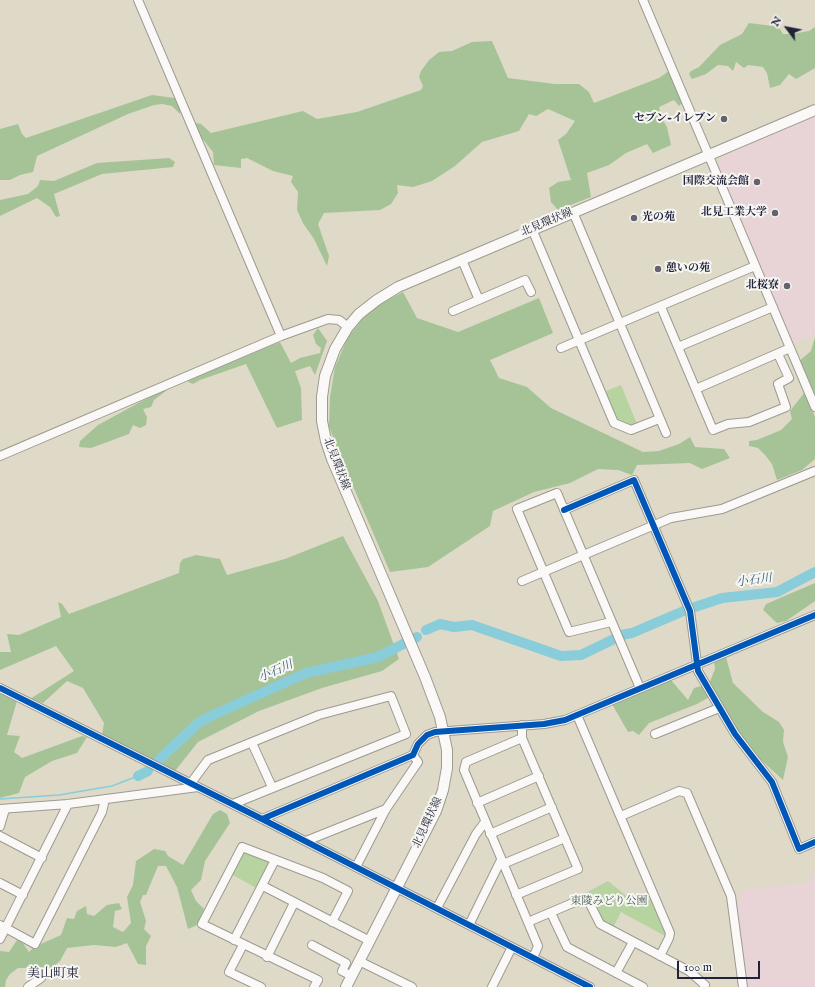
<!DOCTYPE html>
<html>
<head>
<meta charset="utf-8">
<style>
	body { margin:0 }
	#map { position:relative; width:815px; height:987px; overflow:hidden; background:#dedac7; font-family:"IM FELL English",serif }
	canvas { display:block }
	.north { position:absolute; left:767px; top:8px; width:40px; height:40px; -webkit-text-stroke:3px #f6f6f2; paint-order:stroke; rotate:302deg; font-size:11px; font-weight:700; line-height:16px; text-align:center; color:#22223b }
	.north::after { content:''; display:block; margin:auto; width:14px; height:18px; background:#22223b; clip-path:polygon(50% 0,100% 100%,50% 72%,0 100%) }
	.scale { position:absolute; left:677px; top:961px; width:83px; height:18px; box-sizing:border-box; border:2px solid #22223b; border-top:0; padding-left:5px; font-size:12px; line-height:14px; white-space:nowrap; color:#22223b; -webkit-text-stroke:3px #f6f6f2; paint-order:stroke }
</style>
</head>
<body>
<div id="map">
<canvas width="815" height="987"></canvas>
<div class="north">N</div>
<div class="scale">100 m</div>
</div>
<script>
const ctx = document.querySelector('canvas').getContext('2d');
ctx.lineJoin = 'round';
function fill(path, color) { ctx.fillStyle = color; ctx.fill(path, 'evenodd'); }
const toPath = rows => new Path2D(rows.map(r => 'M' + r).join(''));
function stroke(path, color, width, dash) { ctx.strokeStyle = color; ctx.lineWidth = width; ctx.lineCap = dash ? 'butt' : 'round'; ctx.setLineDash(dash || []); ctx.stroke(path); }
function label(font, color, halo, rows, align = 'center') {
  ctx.font = font + ' "IM FELL English","Noto Serif JP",serif'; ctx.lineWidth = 4; ctx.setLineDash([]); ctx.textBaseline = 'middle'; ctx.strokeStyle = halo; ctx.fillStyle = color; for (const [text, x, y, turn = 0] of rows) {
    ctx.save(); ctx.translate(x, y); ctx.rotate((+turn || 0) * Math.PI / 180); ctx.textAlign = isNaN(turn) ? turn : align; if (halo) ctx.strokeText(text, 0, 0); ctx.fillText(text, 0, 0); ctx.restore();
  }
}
const built = toPath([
	[815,117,815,334,791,345,717,169,723,156],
	[815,872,815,987,745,987,734,902,739,902,739,891,809,882]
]);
const green = toPath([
	[621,385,637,424,631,426,616,419,604,392],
	[244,852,269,861,269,865,258,889,231,874,240,854],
	[608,881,640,907,651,898,667,932,667,937,621,912,613,928,601,921,592,900,582,895]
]);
const forest = toPath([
	[749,23,773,26,780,29,783,34,792,34,809,31,815,27,815,68,796,79,789,74,780,85,770,88,767,73,763,67,748,65,744,68,736,62,733,71,728,66,718,65,706,74,692,79,689,74,691,71,699,67,720,45,742,34],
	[492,41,508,78,555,84,579,84,589,92,594,103,659,78,669,71,682,103,679,106,674,100,659,107,661,117,667,127,671,145,653,153,647,144,626,153,609,165,587,173,591,197,558,210,551,202,549,188,558,182,571,180,558,140,566,134,575,121,548,109,536,116,529,114,519,131,482,142,455,166,432,181,413,187,397,185,398,193,391,204,380,210,324,213,318,224,329,256,327,266,314,239,303,223,297,210,298,192,291,182,293,176,273,171,247,158,241,159,241,168,214,165,213,152,198,133,196,123,201,124,211,133,303,111,317,119,357,112,421,90,423,86,419,77,421,71,429,60,439,52,452,51,472,42],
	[152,95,175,98,181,109,180,114,172,106,162,104,154,105,128,114,37,156,33,172,20,175,10,180,0,180,0,129,18,124,22,134,26,138],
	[169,158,175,162,173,167,102,174,54,194,60,216,56,217,50,207,37,198,0,216,0,200,28,194,38,186,40,180,54,181,97,163],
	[403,292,417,318,458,332,539,298,553,333,490,360,499,378,527,387,551,408,643,452,659,451,679,444,690,437,695,447,724,449,730,458,702,469,690,463,637,465,632,475,618,470,598,469,570,483,534,492,493,511,490,526,428,567,390,572,340,456,329,426,330,397,335,367,348,337,372,308],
	[318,328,327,341,315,375,310,366,295,371,301,388,302,420,277,428,246,364,200,380,193,384,188,382,189,379,280,342,291,363,300,358,320,353,321,348,316,344,313,335],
	[815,337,815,401,798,362,811,351],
	[164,389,166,391,154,400,151,407,143,409,147,417,146,425,140,428,133,425,129,434,91,448,79,447,80,441,98,425],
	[805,392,815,417,815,459,802,470,777,480,772,464,765,455,758,448,749,446,749,441,757,440,781,430,792,419,790,411],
	[343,536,378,601,399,659,382,671,322,688,259,711,198,742,175,771,102,735,104,723,83,688,67,681,43,703,30,699,74,671,56,646,0,670,0,652,11,652,7,634,19,635,61,617,58,602,62,604,69,614,179,573,180,563,183,559,196,555,220,559,227,575,285,559],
	[815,583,815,601,786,621,777,623,763,610,766,604],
	[726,657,733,683,763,712,779,722,784,730,783,742,788,757,783,780,750,750,713,695,697,704,649,723,639,735,633,731,628,732,612,704,671,680,688,700,694,688,709,684,715,669,714,661],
	[0,692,17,701,7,735,20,736,14,752,22,758,82,736,87,737,77,753,52,761,25,777,19,793,0,798],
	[220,810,227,814,230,823,205,861,201,880,191,890,196,901,204,909,197,925,188,929,177,887,166,866,158,866,146,895,143,895,140,902,146,921,144,929,151,936,146,946,146,965,138,964,127,943,116,947,94,945,67,948,60,961,49,970,42,974,36,974,32,968,18,968,10,974,6,980,5,987,0,987,0,951,9,952,17,940,22,942,29,952,34,947,61,935,67,918,74,919,77,911,86,906,87,914,94,916,107,905,119,903,122,909,115,911,113,927,123,932,131,923,127,897,133,885,136,861,154,849,165,851,168,856,183,865,213,814]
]);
const stream = toPath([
	[0,799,59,795,112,786,138,776]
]);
const river = toPath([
	[692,608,722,598,777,592,815,572],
	[426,630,440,624,454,627,472,625,561,656,581,655,614,639],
	[621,635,632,633,686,610],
	[159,760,198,723,213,715,306,673,378,657,417,637],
	[138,776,148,771]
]);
const minor = toPath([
	[138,0,281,336],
	[643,0,815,407],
	[573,212,666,433],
	[532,229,614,423,631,430,659,419],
	[462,260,479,300],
	[661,307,713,430,728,424,749,422,786,407,778,384,789,378,778,354],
	[453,311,525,280,531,292],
	[678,347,773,307],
	[561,348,755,266],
	[696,389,790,348],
	[0,456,281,336,328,319,339,320,348,327],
	[564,510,634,480,690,611,698,671,735,734,772,782,799,849,815,842],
	[522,581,671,518,722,509,815,471],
	[611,622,569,632,517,509,557,493,640,688],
	[0,688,262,819,590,987],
	[577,715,670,933,669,938,660,956],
	[522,725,522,738,466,762,464,770,538,946,533,958],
	[655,734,719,708],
	[252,743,272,787],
	[191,783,208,760,319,715,391,696,406,734,233,804],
	[477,803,539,776],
	[0,809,68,804,198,787],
	[621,816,679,791,687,793,731,896,743,987],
	[262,819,413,755,418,744,427,735,435,732,544,724,565,720,815,615],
	[0,826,5,809],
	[490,834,552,807],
	[0,836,42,858],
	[306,841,386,809],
	[503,864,565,838],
	[356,867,386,809,418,762,413,755],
	[0,883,23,895],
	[263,886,370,941],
	[516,895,578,869,522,738],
	[437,908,476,834,485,822],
	[551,913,567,947,643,987],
	[528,922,582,899,589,902,600,924,689,971,705,985,704,987],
	[0,925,35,944,102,812,105,799],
	[469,925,501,860],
	[0,939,68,804],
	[234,940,275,860],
	[243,945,229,972,261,987],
	[312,945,346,963,342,971,352,976],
	[267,957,294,903],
	[359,961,412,987],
	[616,973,633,942],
	[28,987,41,978],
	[314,987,318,980,202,924,242,847,323,878,348,891,332,922],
	[492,987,512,947]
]);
const major = toPath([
	[346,987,436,811,443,790,447,768,447,750,440,717,425,677,332,459,326,441,322,421,322,397,325,376,335,349,348,327,359,314,377,300,398,287,815,110]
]);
const cycleway = toPath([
	[564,510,634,480,690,611,698,671,735,734,772,782,799,849,815,842],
	[0,688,262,819,590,987],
	[262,819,413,755,418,744,427,735,435,732,544,724,565,720,815,615]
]);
const markers = [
	[724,119,4,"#64626c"],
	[757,182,4,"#64626c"],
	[775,213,4,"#64626c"],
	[634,218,4,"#64626c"],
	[658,269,4,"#64626c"],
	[787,286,4,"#64626c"]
];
const poiNames = [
	["セブン-イレブン",716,119],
	["国際交流会館",749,182],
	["北見工業大学",767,213],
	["光の苑",642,218,"left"],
	["憩いの苑",666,269,"left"],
	["北桜寮",779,286]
];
const streetNames = [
	["北見環状線",547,223,-23],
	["北見環状線",336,464,69],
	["北見環状線",428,823,-65]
];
const parkNames = [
	["東陵みどり公園",609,902]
];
const waterNames = [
	["小石川",754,581,-7],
	["小石川",276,672,-24]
];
const quarterNames = [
	["美山町東",53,974]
];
fill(built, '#e8d4d7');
fill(green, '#b6d3a0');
fill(forest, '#a6c397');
stroke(stream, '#89ccda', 1.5);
stroke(river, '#89ccda', 10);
stroke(minor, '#9c9a92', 10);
stroke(major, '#9c9a92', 12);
stroke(minor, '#faf9f7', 8);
stroke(major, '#faf9f7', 10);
stroke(cycleway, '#0057b8', 6);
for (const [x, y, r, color] of markers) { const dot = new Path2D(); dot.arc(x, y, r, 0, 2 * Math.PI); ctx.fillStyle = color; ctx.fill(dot); stroke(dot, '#f6f6f2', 1.5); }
label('bold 11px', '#22223b', '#f6f6f2', poiNames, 'right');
label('11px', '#22223b', '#f6f6f2', streetNames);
label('11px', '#445650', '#f6f6f2', parkNames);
label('italic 12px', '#395b75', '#f6f6f2', waterNames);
label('13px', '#22223b', '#f6f6f2', quarterNames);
</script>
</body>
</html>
